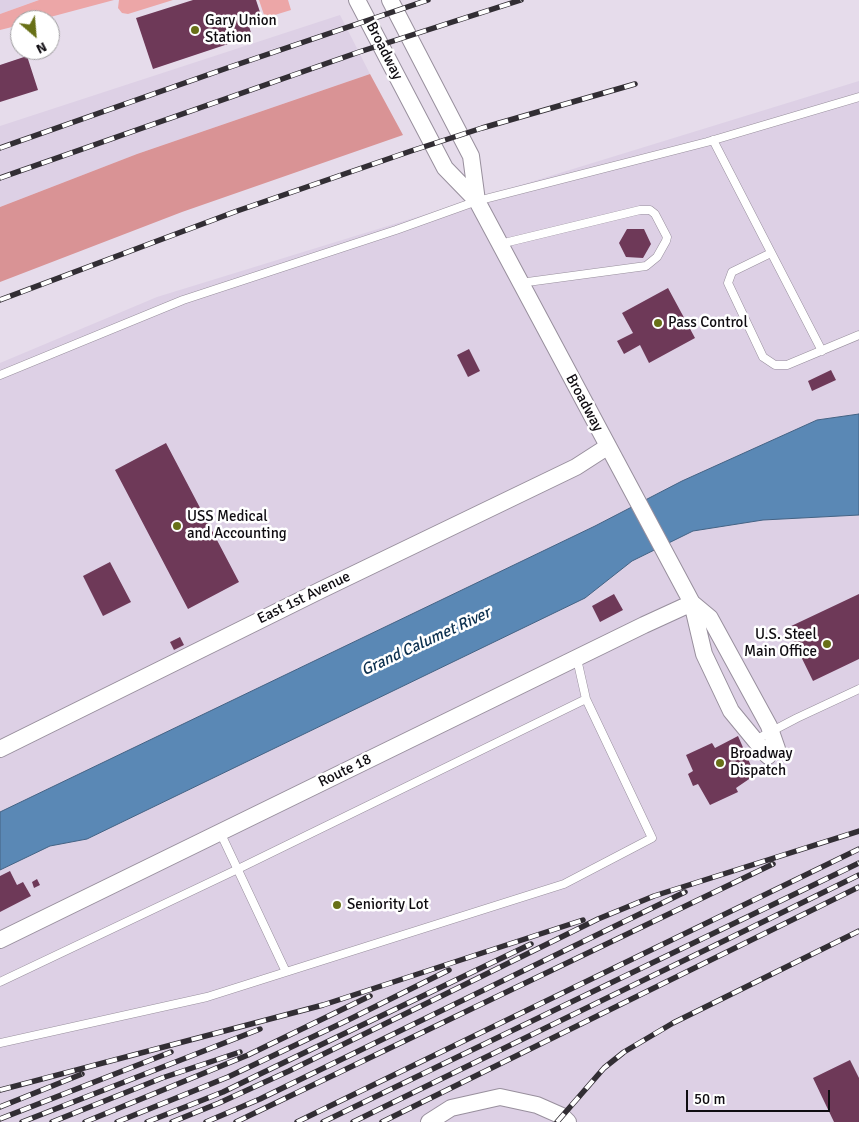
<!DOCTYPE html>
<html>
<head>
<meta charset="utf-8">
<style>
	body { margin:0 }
	#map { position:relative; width:859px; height:1122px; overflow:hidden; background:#e6dceb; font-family:Signika,sans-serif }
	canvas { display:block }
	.north { position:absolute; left:10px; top:10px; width:50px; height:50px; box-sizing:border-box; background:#fff; border:1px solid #9f9ea0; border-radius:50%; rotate:153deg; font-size:14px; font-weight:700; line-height:20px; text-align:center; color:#0f0c11 }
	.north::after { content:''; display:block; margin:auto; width:18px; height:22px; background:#687017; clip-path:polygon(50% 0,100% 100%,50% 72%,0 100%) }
	.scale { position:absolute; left:686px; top:1090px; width:144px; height:22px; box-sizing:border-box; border:2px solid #0f0c11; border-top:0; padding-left:6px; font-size:15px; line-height:18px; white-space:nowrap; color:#0f0c11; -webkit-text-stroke:4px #fff; paint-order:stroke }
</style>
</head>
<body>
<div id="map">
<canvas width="859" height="1122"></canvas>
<div class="north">N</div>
<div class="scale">50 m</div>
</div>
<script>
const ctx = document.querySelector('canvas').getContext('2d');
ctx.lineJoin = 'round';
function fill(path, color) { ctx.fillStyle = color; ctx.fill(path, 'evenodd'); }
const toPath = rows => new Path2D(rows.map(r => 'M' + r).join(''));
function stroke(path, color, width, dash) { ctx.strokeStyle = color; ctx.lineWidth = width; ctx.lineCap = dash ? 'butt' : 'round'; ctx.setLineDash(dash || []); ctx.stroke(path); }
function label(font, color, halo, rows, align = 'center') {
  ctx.font = font + ' Signika,sans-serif'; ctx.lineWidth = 5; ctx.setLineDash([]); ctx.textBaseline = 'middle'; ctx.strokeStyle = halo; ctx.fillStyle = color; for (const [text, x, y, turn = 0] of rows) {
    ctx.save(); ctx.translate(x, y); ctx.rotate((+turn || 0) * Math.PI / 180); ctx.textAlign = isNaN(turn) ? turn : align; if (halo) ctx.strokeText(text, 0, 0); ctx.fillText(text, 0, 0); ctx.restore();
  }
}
const built = toPath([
	[0,0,39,0,0,14],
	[340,15,370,74,137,154,0,207,0,126],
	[859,81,859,1122,0,1122,0,363,157,297]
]);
const green = toPath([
	[39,0,114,0,39,20,20,20,20,25,0,30,0,14],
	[119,0,173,0,128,14,122,13,118,8],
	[259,0,288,0,291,10,265,18]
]);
const forest = toPath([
	[370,74,403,135,182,212,0,282,0,207,137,154]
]);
const water = toPath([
	[859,414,859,515,763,520,693,531,632,561,585,598,87,839,50,846,0,870,0,812,595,526,682,481,817,420,859,414]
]);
const building = toPath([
	[193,0,256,0,262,18,248,23,252,36,153,69,136,18],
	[27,56,38,90,0,102,0,65],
	[627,229,644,229,651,244,643,258,626,257,619,243],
	[668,288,695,338,649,363,640,345,624,354,617,341,633,333,622,313],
	[469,349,480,371,468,377,457,355],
	[831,370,836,380,812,391,808,381],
	[166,443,239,582,188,609,115,470],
	[110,562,131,602,103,616,83,576],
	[614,594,623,610,600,622,592,606],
	[859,594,859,659,813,681,787,628],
	[180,637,184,645,174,650,170,642],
	[738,736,755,775,736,788,738,792,710,805,698,784,693,786,688,774,693,771,686,755,712,743,715,748],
	[10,871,17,885,23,882,31,896,0,912,0,876],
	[37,879,40,885,34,888,32,882],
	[850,1060,859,1078,859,1122,834,1122,813,1078]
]);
const service = toPath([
	[713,140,822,351],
	[500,244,640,210,650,210,655,214,667,237,666,241,657,257,646,266,520,283],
	[771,253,732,272,728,283,763,357,775,365,787,365,859,335],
	[0,375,183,300,396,230,477,201,707,142,859,97],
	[755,740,797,718,859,689],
	[220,832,286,972],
	[0,982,238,869,586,699,577,659],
	[0,1043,207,997,564,884,652,838,586,699]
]);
const minor = toPath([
	[357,0,445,168,477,201,692,603,704,654,731,711,768,756],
	[390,0,471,156,477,201],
	[692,603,710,618,769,726,777,749],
	[0,749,321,590,576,467,607,447],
	[0,940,644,625,692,603],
	[429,1122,451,1108,500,1097,537,1105,562,1116,568,1122]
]);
const rail = toPath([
	[0,148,230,67,428,0],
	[0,178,359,52,521,0],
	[0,300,237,211,411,151,482,128,635,84],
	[0,1090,323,1005,583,920],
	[0,1107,82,1074],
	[0,1119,171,1052],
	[22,1122,260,1029],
	[52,1122,162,1078,240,1052],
	[85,1122,248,1055,370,996],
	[117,1122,228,1077,344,1022,449,970],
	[147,1122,223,1092,260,1074,531,944],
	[172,1122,219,1103,289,1071,598,919,654,896,859,831],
	[206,1122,260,1099,685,892],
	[236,1122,773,864],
	[297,1122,859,849],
	[323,1122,859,863],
	[353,1122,859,875],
	[382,1122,859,887],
	[557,1122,604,1068,624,1052,673,1023,859,931]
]);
const markers = [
	[195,30,5,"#687017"],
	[658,323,5,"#687017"],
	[177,526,5,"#687017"],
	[827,644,5,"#687017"],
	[720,763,5,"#687017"],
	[337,905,5,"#687017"]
];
const poiNames = [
	["Gary Union",205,21],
	["Station",205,38],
	["Pass Control",668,323],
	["USS Medical",187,517],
	["and Accounting",187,534],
	["U.S. Steel",817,635,"right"],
	["Main Office",817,652,"right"],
	["Broadway",730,754],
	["Dispatch",730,771],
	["Seniority Lot",347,905]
];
const streetNames = [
	["Broadway",384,51,63],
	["Broadway",584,403,62],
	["East 1st Avenue",304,598,-26],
	["Route 18",345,771,-26]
];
const waterNames = [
	["Grand Calumet River",426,642,-25]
];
fill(built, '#ddd0e5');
fill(green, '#eca6a7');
fill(forest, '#d99395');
fill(water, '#5a88b5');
stroke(water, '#446384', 1);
fill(building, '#6e3958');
stroke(service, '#988f9d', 9);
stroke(minor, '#988f9d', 18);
stroke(service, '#fff', 8);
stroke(minor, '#fff', 16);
stroke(rail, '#322e34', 5.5);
stroke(rail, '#fff', 4, [11]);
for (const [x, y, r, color] of markers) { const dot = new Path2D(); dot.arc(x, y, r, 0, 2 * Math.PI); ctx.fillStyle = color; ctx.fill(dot); stroke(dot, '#fff', 2); }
label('15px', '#0f0c11', '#fff', poiNames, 'left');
label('15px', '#0f0c11', '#fff', streetNames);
label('italic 16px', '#0c304f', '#fff', waterNames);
</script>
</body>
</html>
